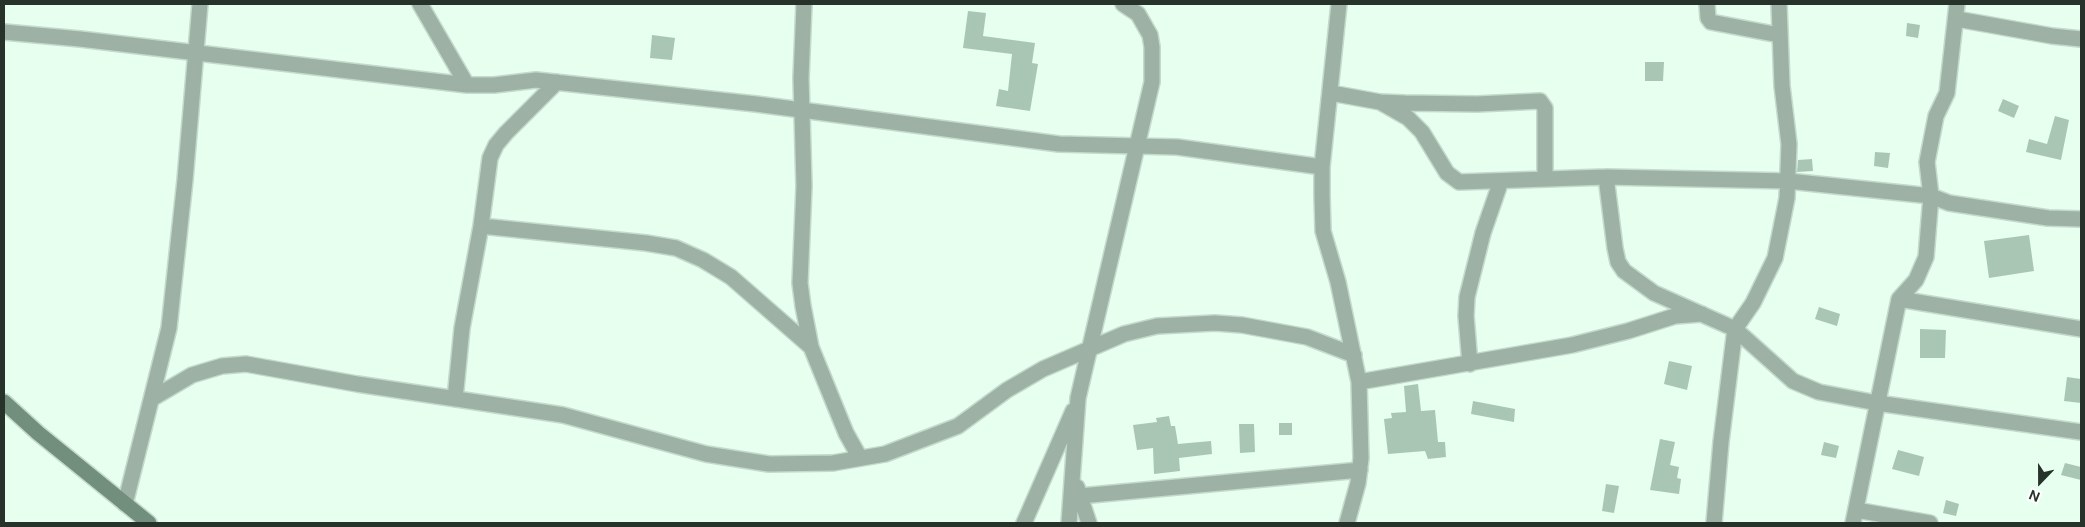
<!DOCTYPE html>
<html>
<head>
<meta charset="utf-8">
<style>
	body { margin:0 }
	#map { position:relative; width:2085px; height:527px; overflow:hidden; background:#e6ffef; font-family:"DM Sans",sans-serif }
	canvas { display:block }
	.frame { position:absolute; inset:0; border:5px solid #26322a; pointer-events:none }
	.north { position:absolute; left:2015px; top:457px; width:50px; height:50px; -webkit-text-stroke:4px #fff; paint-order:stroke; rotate:202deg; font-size:14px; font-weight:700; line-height:20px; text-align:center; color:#26322a }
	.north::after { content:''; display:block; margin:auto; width:18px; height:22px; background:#26322a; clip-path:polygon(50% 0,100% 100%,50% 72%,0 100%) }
</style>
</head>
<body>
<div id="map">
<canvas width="2085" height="527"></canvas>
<div class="frame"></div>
<div class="north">N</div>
</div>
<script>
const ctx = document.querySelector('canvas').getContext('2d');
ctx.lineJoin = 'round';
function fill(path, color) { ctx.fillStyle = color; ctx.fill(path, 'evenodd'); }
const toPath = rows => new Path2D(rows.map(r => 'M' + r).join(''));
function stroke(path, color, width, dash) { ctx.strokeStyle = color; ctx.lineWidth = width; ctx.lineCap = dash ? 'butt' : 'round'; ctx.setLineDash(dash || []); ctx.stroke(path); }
const building = toPath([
	[968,11,986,13,983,36,1035,43,1032,63,1038,64,1030,111,996,106,999,89,1008,91,1012,54,963,48],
	[1907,23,1920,25,1918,38,1906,36],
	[652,35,675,38,672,60,650,58],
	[1645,62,1664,62,1663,81,1645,81],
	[2003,99,2019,106,2014,118,1998,111],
	[2055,116,2069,120,2061,160,2026,152,2029,139,2047,144],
	[1875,152,1890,153,1888,168,1874,166],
	[1812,159,1813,171,1797,172,1798,160],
	[2029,235,2034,271,1989,278,1984,241],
	[1819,307,1840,314,1837,326,1815,319],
	[1920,329,1946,330,1945,358,1920,358],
	[1669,361,1692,366,1687,390,1664,384],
	[2067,377,2081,379,2081,403,2064,401],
	[1418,384,1421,411,1435,410,1438,442,1445,442,1446,457,1428,459,1425,451,1388,454,1384,419,1392,418,1391,413,1406,412,1404,386],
	[1473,401,1515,409,1514,422,1471,414],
	[1169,416,1171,426,1175,426,1178,444,1211,441,1212,454,1179,458,1180,471,1154,474,1153,448,1137,450,1133,425,1157,422,1156,418],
	[1279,423,1292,423,1292,435,1279,435],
	[1239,424,1254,424,1255,452,1240,453],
	[1660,439,1675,442,1670,465,1679,467,1677,478,1681,479,1679,494,1650,490],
	[1824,442,1839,446,1836,458,1821,455],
	[1898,450,1924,457,1919,476,1892,469],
	[2065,463,2081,467,2081,480,2061,475],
	[1606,484,1619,486,1614,513,1602,511],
	[1946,500,1959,504,1956,516,1943,513]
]);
const street = toPath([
	[420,4,467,85],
	[804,4,801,78,804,186,800,283,803,306,811,347,846,433,860,458],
	[1339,4,1322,167,1322,196,1323,231,1338,282,1359,382,1361,458,1358,483,1347,523],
	[1707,4,1708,18,1711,22,1779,35],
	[1957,19,2052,36,2081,39],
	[4,32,80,39,467,85,494,85,536,80,756,104,1059,144,1177,147,1322,167],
	[1331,93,1380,102,1405,103,1477,104,1540,101,1545,108,1545,178],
	[1380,102,1408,118,1422,132,1447,173,1459,182,1606,177,1788,181,1931,196,1949,203,2048,218,2081,219],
	[1606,177,1615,248,1618,262,1624,271,1654,293,1735,329,1793,381,1819,392,1877,403,2081,432],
	[481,226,646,243,676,248,703,260,731,277,811,347],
	[1899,299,2081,329],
	[1470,364,1466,316,1467,297,1483,233,1501,181],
	[1359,382,1572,345,1628,331,1675,316,1702,314],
	[153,398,192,375,222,366,246,364,357,384,563,415,706,454,769,464,833,463,885,454,958,426,1007,390,1043,369,1124,334,1157,326,1215,323,1242,325,1307,337,1354,355],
	[455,399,462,328,481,226,490,158,496,145,506,133,557,82],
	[1077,487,1089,523],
	[1080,496,1360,470],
	[125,504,169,328,185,180,200,4],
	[1856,510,1930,523],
	[1024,523,1073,411],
	[1069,523,1078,398,1152,82,1152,47,1150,35,1138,14,1123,4],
	[1714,523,1721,442,1735,329,1753,303,1775,258,1787,198,1789,144,1782,86,1779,4],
	[1853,523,1899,299,1916,280,1926,257,1931,196,1927,162,1936,116,1947,93,1957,4]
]);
const secondary = toPath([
	[4,402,38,433,149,523]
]);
fill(building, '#a9c6b4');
stroke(street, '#c3dacc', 18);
stroke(secondary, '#c3dacc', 18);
stroke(street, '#9eb1a5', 15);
stroke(secondary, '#728e7d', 15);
</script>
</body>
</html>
